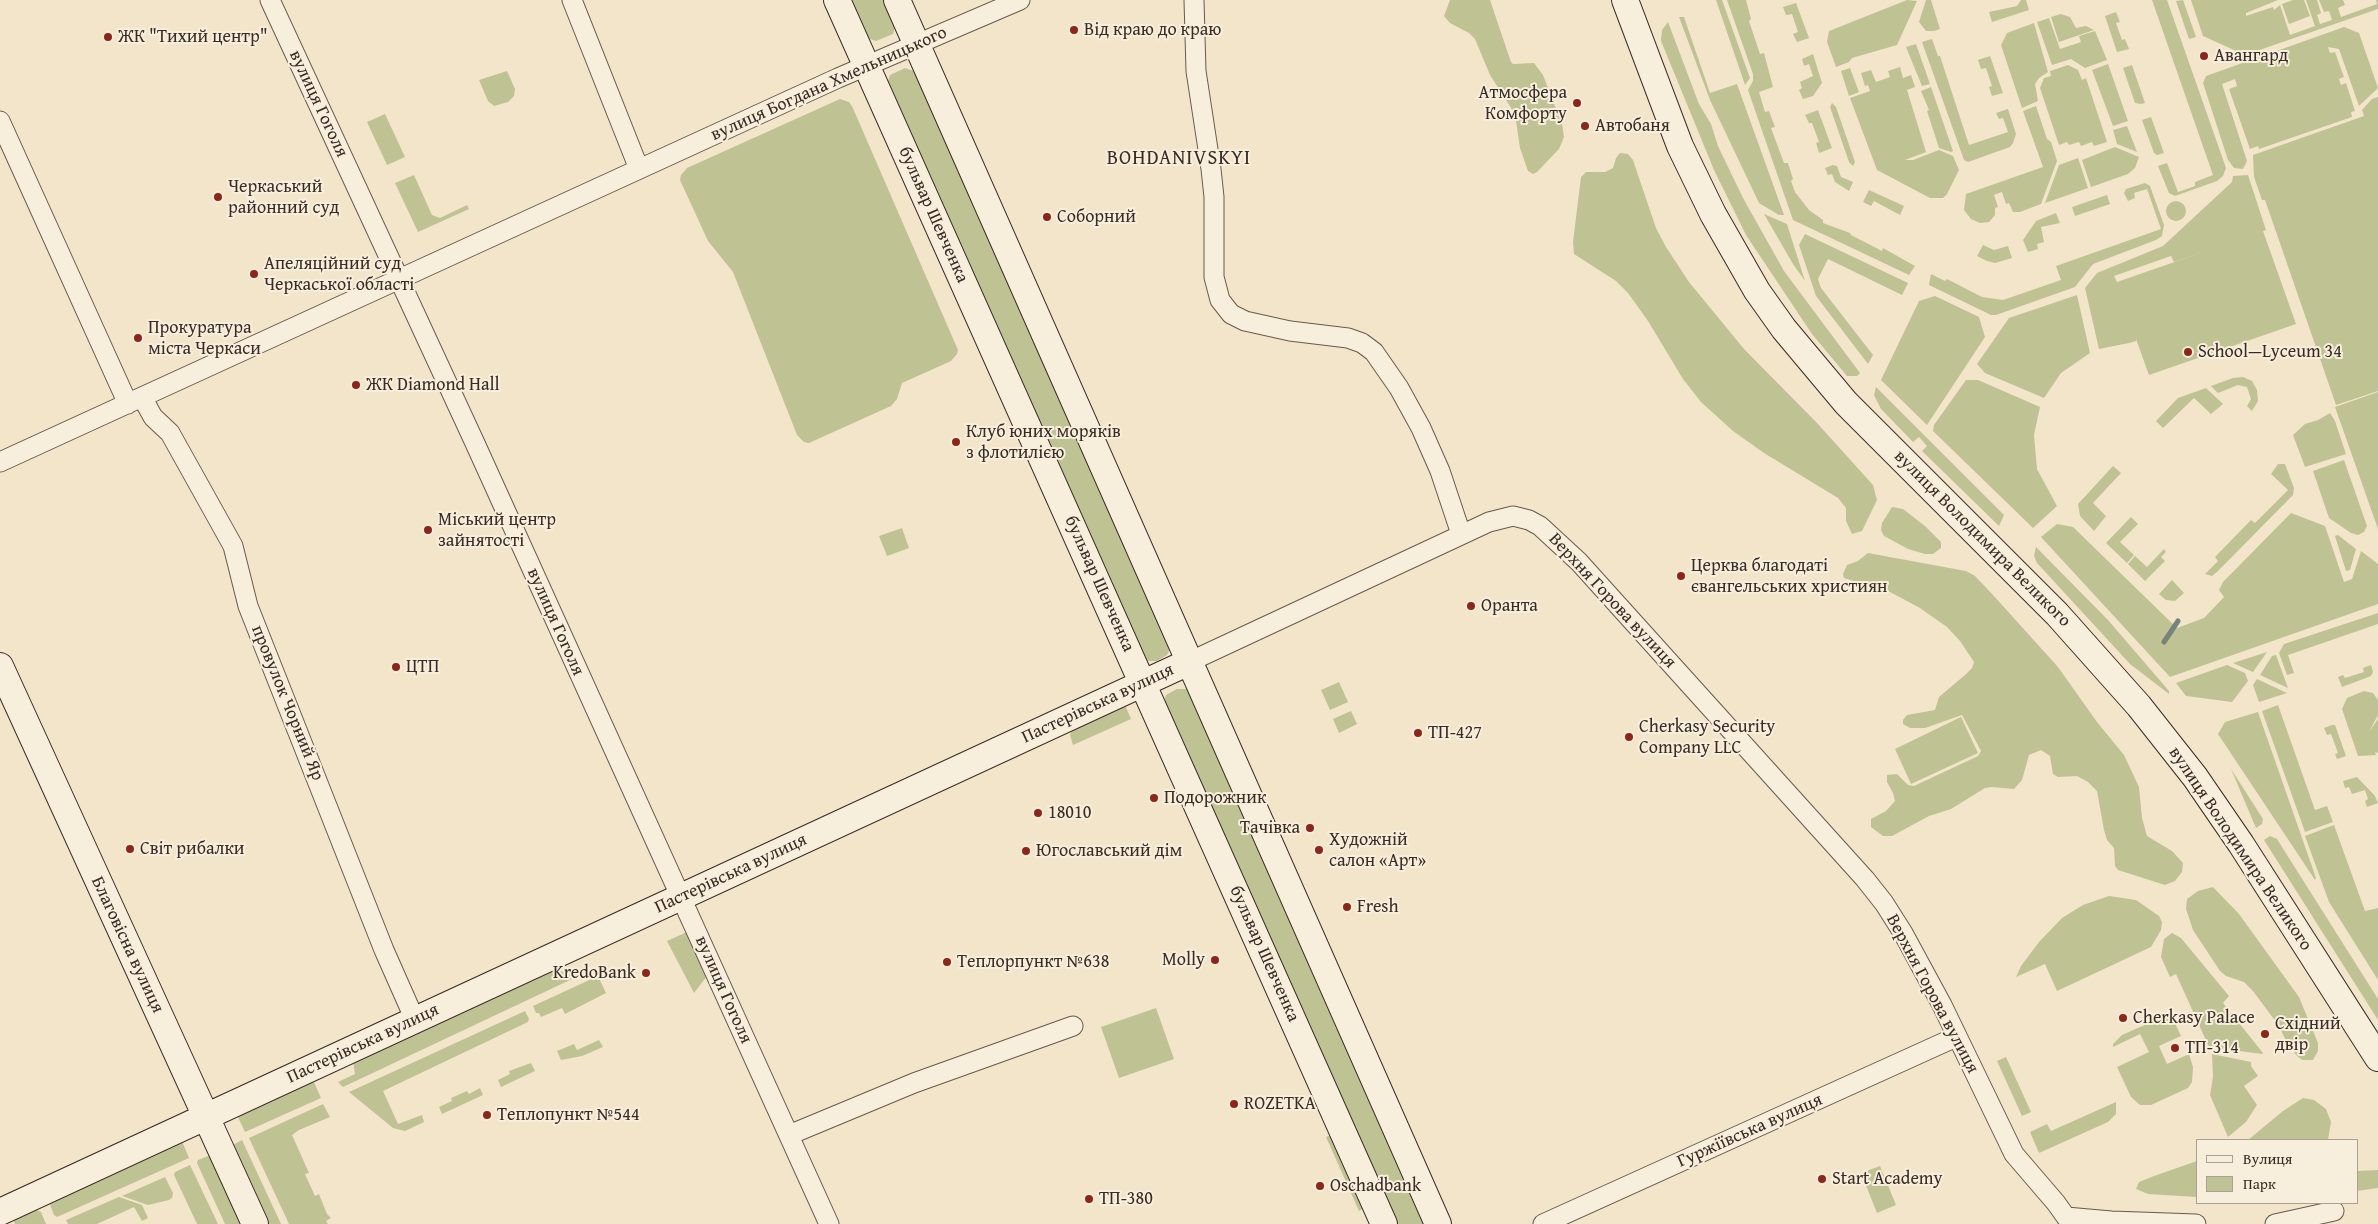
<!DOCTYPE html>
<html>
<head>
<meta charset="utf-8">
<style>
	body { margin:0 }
	#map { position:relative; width:2378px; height:1224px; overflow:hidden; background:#f3e5c9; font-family:"Gentium Book Plus",serif }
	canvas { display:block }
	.legend { position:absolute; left:2196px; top:1139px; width:162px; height:65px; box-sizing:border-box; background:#f7eedc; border:1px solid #aba093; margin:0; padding:6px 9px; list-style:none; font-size:15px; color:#3a2c25 }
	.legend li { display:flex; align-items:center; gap:10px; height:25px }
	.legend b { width:25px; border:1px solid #aba093 }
</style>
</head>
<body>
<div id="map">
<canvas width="2378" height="1224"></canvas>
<ul class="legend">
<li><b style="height:6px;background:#f7eedc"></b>Вулиця</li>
<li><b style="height:14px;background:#bfc393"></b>Парк</li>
</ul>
</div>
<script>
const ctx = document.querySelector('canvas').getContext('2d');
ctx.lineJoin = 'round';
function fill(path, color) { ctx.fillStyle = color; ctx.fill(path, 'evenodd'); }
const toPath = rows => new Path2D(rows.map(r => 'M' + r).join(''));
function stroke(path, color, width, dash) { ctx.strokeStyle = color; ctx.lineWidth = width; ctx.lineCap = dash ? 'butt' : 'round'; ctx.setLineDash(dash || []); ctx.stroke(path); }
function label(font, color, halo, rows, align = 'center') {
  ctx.font = font + ' "Gentium Book Plus",serif'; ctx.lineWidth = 4; ctx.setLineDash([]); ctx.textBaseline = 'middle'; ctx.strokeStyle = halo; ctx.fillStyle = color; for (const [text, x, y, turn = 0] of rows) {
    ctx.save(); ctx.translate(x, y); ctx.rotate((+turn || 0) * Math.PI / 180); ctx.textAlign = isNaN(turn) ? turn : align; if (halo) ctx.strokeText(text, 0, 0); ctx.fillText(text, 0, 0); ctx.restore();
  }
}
const green = toPath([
	[849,0,886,0,896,25,893,34,876,41,867,38],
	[1450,0,1490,0,1511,62,1513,64,1534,63,1543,75,1562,124,1564,137,1559,149,1537,172,1533,174,1528,171,1520,148,1515,114,1490,75,1475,39,1469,33,1450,23,1444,16],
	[1716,0,1722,0,1750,78,1745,85],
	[1727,0,1746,0,1751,19,1749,21,1760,54,1764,53,1773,87,1759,92,1765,112,1769,111,1775,127,1771,128,1784,163,1788,163,1793,179,1791,181,1795,192,1809,210,1823,220,1823,223,1850,233,1851,235,1882,251,1883,248,1915,266,1909,275,1793,220,1748,90,1753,81,1753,74],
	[1907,0,1917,1,1897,45,1852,58,1849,62,1836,67,1827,42,1829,31],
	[1926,0,1931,0,1940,29,1934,31,1926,31,1919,22],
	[2021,0,2026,0,2029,10,1992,22,1989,12,2017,6],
	[2152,0,2167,0,2226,168,2223,176,2217,181,2175,196,2169,193,2158,166,2167,163,2178,192,2195,186,2195,182,2213,175],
	[2183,0,2196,37,2189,39,2176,1],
	[2191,0,2278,0,2246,13,2246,16,2273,7,2274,10,2280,5,2290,35,2315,26,2306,0,2317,0,2321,13,2317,15,2320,24,2332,20,2329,11,2324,12,2319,0,2343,0,2345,5,2338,8,2341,17,2377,4,2376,0,2378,0,2378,9,2245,55,2203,36],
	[2293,0,2304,0,2310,16,2289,24,2282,4],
	[1796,3,1809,38,1797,42,1793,34,1798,32,1792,14,1786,15,1783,7],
	[2116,12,2120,22,2116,23,2122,40,2125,39,2129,49,2117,52,2105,16],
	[2061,14,2070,17,2076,28,2086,26,2094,30,2059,42,2051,17],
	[1679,17,1684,17,1710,93,1737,84,1784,215,1779,215,1759,203,1710,100],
	[2049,18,2060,49,2081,42,2079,36,2095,31,2107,60,2085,68,2071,59,2052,65,2037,22],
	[1668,22,1699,104,1711,124,1718,146,1743,198,1784,271,1860,373,1857,376,1847,376,1812,334,1746,235,1714,170,1661,41,1662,30],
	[2034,23,2048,72,2039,78,2035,84,2038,101,2022,108,2001,45,2007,33],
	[2344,27,2359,33,2378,88,2359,106,2339,49,2328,47,2330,53,2335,52,2344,77,2339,79,2341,85,2346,83,2355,111,2351,112,2352,117,2259,149,2258,146,2250,149,2229,89,2237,86,2235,79,2222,84,2247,161,2243,169,2234,168,2228,160,2203,83,2206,76],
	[1932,39,1938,56,1940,56,1969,145,2008,132,2003,118,1999,119,1996,113,2008,109,2016,134,2013,143,2010,147,1968,162,1964,160,1922,42],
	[1916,44,1930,84,1922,86,1906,47],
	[1813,54,1822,83,1813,96,1803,99,1799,90,1802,88,1800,82,1813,76,1809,64,1804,66,1802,59],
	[1990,56,2003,93,1992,96,1989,87,1992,86,1986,68,1981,69,1978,60],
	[2108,64,2128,121,2113,126,2092,70],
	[2068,65,2078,70,2082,80,2086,78,2107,142,2094,146,2092,142,2081,146,2079,142,2069,145,2067,142,2059,145,2040,88,2044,78,2051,76,2050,71],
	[2132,65,2145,103,2141,104,2135,103,2123,68],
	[1900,67,1903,78,1911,75,1915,87,1907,90,1926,152,1905,160,1913,160,1939,150,1953,156,1959,170,1947,194,1943,198,1930,198,1877,170,1850,98,1870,91,1868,85,1865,86,1861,73,1871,70,1876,82,1890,77,1888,71],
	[905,68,914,71,917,75,1171,646,1167,655,1157,661,1147,661,1143,659,887,84,890,75],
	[1850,68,1859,92,1849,96,1841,71],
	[507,71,515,89,514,96,508,102,494,106,488,101,479,80],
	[1931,87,1953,151,1951,152,1939,148,1927,111,1929,110,1921,91],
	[2378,97,2378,391,2336,405,2265,200,2262,200,2254,177,2253,155,2364,116,2362,110,2372,99],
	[840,99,849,102,852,106,958,350,957,354,951,361,902,383,897,399,891,406,809,443,804,442,797,435,733,272,708,241,680,180,681,175,687,168],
	[1832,103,1836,107,1855,162,1853,166,1849,162,1830,107],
	[2036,106,2047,139,2051,142,2057,161,2041,204,2020,212,2013,212,2009,203,2006,204,2002,192,1994,195,1998,207,1995,208,1995,215,1989,222,1980,223,1971,219,1964,210,1966,194,2043,167,2023,111],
	[1818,110,1832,148,1819,153,1816,143,1819,142,1812,123,1809,123,1805,115],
	[385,114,405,157,387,165,367,122],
	[2151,117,2164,153,2157,155,2154,153,2142,120],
	[2127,126,2137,152,2117,144,2113,130],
	[2115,147,2139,157,2135,168,2128,174,2091,187,2082,160],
	[1620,153,1628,154,1633,160,1656,228,1666,247,1689,282,1744,349,1817,423,1873,485,1877,500,1862,531,1852,534,1846,521,1846,508,1838,498,1764,453,1733,431,1701,402,1683,379,1648,321,1628,293,1616,281,1574,254,1573,242,1581,177,1586,172,1605,172,1613,168,1616,158],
	[2078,158,2088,188,2045,203,2059,165],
	[1833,165,1837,166,1841,177,1853,182,1849,191,1835,182,1832,174,1828,175,1825,168],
	[414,175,432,215,440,218,467,205,469,209,418,232,395,183],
	[2248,175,2266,230,2263,231,2296,324,2149,375,2136,339,2136,341,2129,343,2099,349,2085,288,2097,273,2163,246,2232,182,2233,176],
	[2212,249,2117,282,2114,276,2171,256,2174,262],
	[2145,183,2150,186,2164,225,2162,236,2156,240,2093,264,2075,287,1996,315,1991,315,1929,285,1931,274,1945,281,1947,279,1982,297,2003,300,2061,280,2056,266,2161,229,2147,189,2134,193,2135,198,2128,201,2124,193,2126,189],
	[1869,190,1904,206,1900,215,1874,201,1871,206,1863,202],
	[2107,195,2110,204,2075,216,2072,207],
	'2166 211a10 10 0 1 1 20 0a10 10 0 1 1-20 0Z',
	[2056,213,2060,223,2041,227,2044,242,2037,244,2038,249,2028,252,2023,240,2036,221],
	[1764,214,1787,224,1805,281,1793,264],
	[1805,234,1908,283,1902,295,1828,259,1818,279,1821,288,1873,355,1868,364,1816,296,1799,245],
	[1983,245,1994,250,2008,246,2012,258,1995,263,1987,261,1977,256],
	[2077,295,2090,353,2061,373,2044,398,1985,373,1977,364,2009,318],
	[1935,296,1979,317,1985,337,1927,425,1881,380,1919,301],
	[2243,377,2252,381,2257,390,2258,401,2252,411,2247,406,2251,399,2247,387,2238,385,2218,393,2211,386,2233,378],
	[1966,380,1978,380,2040,407,2034,435,2037,469,2057,506,2033,528,1933,431,1934,425],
	[1876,387,2004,515,1999,526,1922,451,1927,446,1919,437,1913,442,1881,409,1874,395],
	[2206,388,2223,404,2211,414,2194,398,2163,428,2156,421,2178,398],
	[2378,392,2378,529,2335,407],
	[2330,413,2335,421,2346,454,2305,467,2293,435,2305,424,2318,420],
	[2344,460,2367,526,2364,532,2358,535,2351,533,2329,518,2313,471],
	[2278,464,2285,464,2294,488,2293,495,2218,571,2212,576,2205,574,2218,561,2215,557,2251,520,2255,523,2288,490,2271,474],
	[2113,466,2121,473,2093,503,2106,516,2094,531,2080,516,2078,504],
	[1892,507,1903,509,1925,526,1941,542,1941,548,1933,554,1925,554,1908,549,1884,536,1881,530,1882,523],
	[2291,513,2325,526,2344,582,2352,579,2361,551,2378,564,2378,604,2170,677,2041,537,2057,524,2073,527,2177,628,2204,618,2224,597,2219,590,2223,582],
	[2131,517,2138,524,2120,542,2134,555,2127,563,2106,543],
	[902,528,909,548,887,556,879,536],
	[2338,535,2356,549,2350,570,2346,571,2335,536],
	[2036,547,2108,620,2169,691,2169,694,2130,664,2037,563,2034,556],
	[2164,549,2166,552,2161,557,2165,561,2145,581,2128,564,2135,556,2147,567],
	[1868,553,1966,571,1975,576,1993,595,2058,667,2097,722,2124,755,2139,787,2142,818,2147,836,2172,851,2183,863,2182,872,2175,881,2165,885,2118,870,2115,866,2114,848,2107,840,2104,830,2097,791,2088,782,2077,776,2058,777,2053,774,2050,756,2041,750,2029,755,2022,780,2014,789,1992,787,1985,788,1951,809,1929,816,1892,836,1883,836,1871,827,1871,819,1886,811,1895,801,1893,793,1887,782,1887,775,1897,774,1908,785,1914,786,1978,756,1981,751,1962,715,1925,728,1910,728,1903,724,1903,720,1907,715,1935,710,1939,697,1965,675,1972,668,1974,662,1960,641,1947,627,1920,608,1890,592,1844,578,1843,574,1847,565,1858,561],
	[2172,580,2184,593,2175,601,2166,600,2159,594],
	[2378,613,2378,624,2288,655,2294,673,2287,675,2279,653,2284,644],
	[2267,652,2253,672,2233,663],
	[2276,655,2288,688,2260,675,2272,656],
	[2227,665,2245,673,2248,681,2232,702,2186,696,2176,683],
	[2371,665,2373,672,2371,676,2342,687,2338,677,2343,675,2345,678,2364,672,2363,668],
	[2257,679,2287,693,2259,702,2253,685],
	[1339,682,1348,702,1330,710,1321,690],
	[1177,689,1187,689,1191,691,1427,1224,1395,1224,1163,704,1166,695],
	[2364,691,2373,693,2378,700,2378,715,2369,732,2378,719,2378,753,2375,752,2376,755,2358,756,2342,709,2347,698],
	[1124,703,1131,719,1073,745,1070,735,1072,730],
	[2278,705,2315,810,2327,806,2333,822,2305,832,2262,711],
	[1351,711,1357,724,1339,733,1333,719],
	[2258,712,2316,878,2315,880,2218,734,2225,722],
	[1961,717,1978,753,1911,784,1895,749],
	[2332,725,2335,725,2346,756,2337,759,2335,754,2338,753,2331,734,2327,735,2324,728],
	[2231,769,2263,819,2262,824,2256,828],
	[2357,777,2375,796,2378,803,2367,807,2365,801,2368,799,2365,790,2352,794,2349,787,2345,788,2343,781],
	[2334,825,2365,911,2378,908,2378,980,2329,902,2305,836],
	[2270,836,2277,839,2378,999,2378,1020,2264,840],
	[2213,887,2239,914,2299,997,2318,1043,2318,1051,2313,1060,2302,1060,2296,1055,2287,1043,2279,1026,2253,991,2244,982,2226,976,2220,971,2193,930,2186,909,2187,899,2198,891],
	[2109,896,2136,900,2159,916,2162,922,2161,930,2151,947,2057,991,2045,964,2016,977,2021,966,2039,942,2062,918,2083,905],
	[687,932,707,976,694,993,667,941],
	[2172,933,2181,938,2229,996,2223,1003,2263,1053,2262,1054,2209,1047,2176,974,2170,977,2161,957,2164,939],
	[589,965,587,972,343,1087,338,1082,355,1074,353,1061,554,968,569,974],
	[598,976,606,993,565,1014,562,1008,541,1017,539,1013,536,1013,533,1006],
	[1156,1008,1174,1059,1119,1078,1101,1027],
	[525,1011,529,1019,528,1022,383,1091,398,1124,422,1115,424,1122,405,1131,393,1128,349,1092],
	[2163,1017,2174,1021,2181,1036,2159,1046,2167,1064,2189,1054,2193,1067,2192,1082,2188,1088,2151,1105,2140,1105,2131,1097,2117,1067,2149,1052,2140,1034,2113,1047,2113,1044,2122,1035],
	[599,1040,603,1047,582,1056,561,1060,557,1051,574,1044,577,1050],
	[2212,1054,2251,1062,2251,1066,2258,1076,2244,1086,2257,1105,2246,1122,2228,1137,2210,1095,2213,1077],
	[2006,1057,2031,1112,2022,1116,1997,1061],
	[531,1063,535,1071,501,1087,498,1080,510,1074,509,1071],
	[313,1080,321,1098,245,1132,237,1115],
	[480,1088,483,1095,442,1114,439,1107,452,1101,451,1098,467,1091,469,1094],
	[2303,1098,2314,1100,2326,1109,2331,1122,2328,1140,2248,1140,2283,1111],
	[2116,1102,2116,1114,2108,1122,2039,1153,2030,1132,2047,1124,2051,1131],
	[323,1104,330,1117,299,1130,292,1135,309,1173,305,1174,315,1196,319,1194,327,1214,331,1218,326,1221,328,1224,289,1224,249,1138],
	[1331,1135,1364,1208,1359,1211,1326,1137],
	[242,1140,281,1224,267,1224,231,1146],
	[182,1141,189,1158,57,1217,54,1215,49,1202],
	[211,1155,242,1224,225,1224,197,1163,198,1160],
	[2197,1161,2197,1197,2148,1194,2136,1189,2139,1182,2154,1176],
	[190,1165,218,1224,197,1224,174,1175,175,1172],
	[1880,1166,1896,1205,1877,1213,1861,1173],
	[2378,1170,2378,1188,2357,1191,2357,1171],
	[165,1177,173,1193,172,1198,169,1200,148,1205,122,1196],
	[119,1197,142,1205,148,1218,142,1221,134,1207,97,1224,68,1224,66,1220],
	[34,1209,41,1212,46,1224,15,1224,13,1219]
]);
const stream = toPath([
	[2164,642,2178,621]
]);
const minor = toPath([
	[270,0,474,441,829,1224],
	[572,0,639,169],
	[1194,0,1196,71,1211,169,1214,197,1214,277,1220,300,1231,314,1245,321,1290,331,1348,338,1362,343,1374,352,1399,388,1421,428,1440,471,1461,534],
	[0,121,128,404],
	[142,397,153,417,170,433,233,546,248,606,384,950,415,1020],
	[0,462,838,78,1020,0],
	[1189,662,1489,522,1513,516,1529,520,1540,526,1579,562,1865,879,1884,903,1903,933,1942,1005,2014,1154,2056,1203,2066,1217],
	[789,1135,914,1083,1073,1026],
	[2066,1217,2111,1221,2196,1224],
	[1543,1224,1956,1037],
	[2275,1224,2334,1211]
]);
const secondary = toPath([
	[837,0,1384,1224],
	[897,0,1438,1224],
	[1625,0,1680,146,1713,214,1757,291,1784,329,1846,403,2057,614,2139,706,2195,777,2241,844,2378,1058],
	[0,666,255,1224],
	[0,1212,1189,662]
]);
const markers = [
	[1074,30,5,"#8f2418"],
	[108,37,5,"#8f2418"],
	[2204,56,5,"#8f2418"],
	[1577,103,5,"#8f2418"],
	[1585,126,5,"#8f2418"],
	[218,197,5,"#8f2418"],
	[1047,217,5,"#8f2418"],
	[254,274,5,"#8f2418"],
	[138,338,5,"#8f2418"],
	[2188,352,5,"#8f2418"],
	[356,385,5,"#8f2418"],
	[956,442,5,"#8f2418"],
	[428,530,5,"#8f2418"],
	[1681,576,5,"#8f2418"],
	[1471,606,5,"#8f2418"],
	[396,667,5,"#8f2418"],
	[1418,733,5,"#8f2418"],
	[1629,737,5,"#8f2418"],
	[1154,798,5,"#8f2418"],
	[1038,813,5,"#8f2418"],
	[1310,828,5,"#8f2418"],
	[130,849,5,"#8f2418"],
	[1319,850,5,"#8f2418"],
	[1026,851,5,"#8f2418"],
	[1347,907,5,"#8f2418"],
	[1215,960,5,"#8f2418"],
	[947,962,5,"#8f2418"],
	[646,973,5,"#8f2418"],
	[2123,1018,5,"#8f2418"],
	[2265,1034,5,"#8f2418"],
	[2175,1048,5,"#8f2418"],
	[1234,1104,5,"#8f2418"],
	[487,1115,5,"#8f2418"],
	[1822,1179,5,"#8f2418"],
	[1320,1186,5,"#8f2418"],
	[1089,1199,5,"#8f2418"]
];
const poiNames = [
	["Від краю до краю",1084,30],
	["ЖК \"Тихий центр\"",118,37],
	["Авангард",2214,56],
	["Атмосфера",1567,93,"right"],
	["Комфорту",1567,114,"right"],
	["Автобаня",1595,126],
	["Черкаський",228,187],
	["районний суд",228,208],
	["Соборний",1057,217],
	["Апеляційний суд",264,264],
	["Черкаської області",264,285],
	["Прокуратура",148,328],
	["міста Черкаси",148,349],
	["School—Lyceum 34",2198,352],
	["ЖК Diamond Hall",366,385],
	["Клуб юних моряків",966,432],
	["з флотилією",966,453],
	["Міський центр",438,520],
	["зайнятості",438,541],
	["Церква благодаті",1691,566],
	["євангельських християн",1691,587],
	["Оранта",1481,606],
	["ЦТП",406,667],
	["Cherkasy Security",1639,727],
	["Company LLC",1639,748],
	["ТП-427",1428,733],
	["Подорожник",1164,798],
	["18010",1048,813],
	["Тачівка",1300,828,"right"],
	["Художній",1329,840],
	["салон «Арт»",1329,861],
	["Світ рибалки",140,849],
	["Югославський дім",1036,851],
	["Fresh",1357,907],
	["Molly",1205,960,"right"],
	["Теплорпункт №638",957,962],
	["KredoBank",636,973,"right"],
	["Cherkasy Palace",2133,1018],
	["Східний",2275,1024],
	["двір",2275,1045],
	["ТП-314",2185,1048],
	["ROZETKA",1244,1104],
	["Теплопункт №544",497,1115],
	["Start Academy",1832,1179],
	["Oschadbank",1330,1186],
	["ТП-380",1099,1199]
];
const streetNames = [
	["вулиця Богдана Хмельницького",829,84,-24],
	["вулиця Гоголя",318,104,65],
	["бульвар Шевченка",933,215,66],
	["вулиця Володимира Великого",1982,539,45],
	["бульвар Шевченка",1099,584,66],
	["Верхня Горова вулиця",1612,601,47],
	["вулиця Гоголя",555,622,66],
	["провулок Чорний Яр",287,703,68],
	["Пастерівська вулиця",1098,704,-25],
	["вулиця Володимира Великого",2240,849,56],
	["Пастерівська вулиця",731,874,-25],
	["Благовісна вулиця",127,945,65],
	["бульвар Шевченка",1264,954,66],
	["вулиця Гоголя",723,990,66],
	["Верхня Горова вулиця",1932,994,62],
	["Пастерівська вулиця",363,1044,-25],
	["Гуржіївська вулиця",1750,1131,-24]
];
const quarterNames = [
	["BOHDANIVSKYI",1179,159]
];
fill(green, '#bfc393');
stroke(stream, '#74847b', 5);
stroke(minor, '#685a4e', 21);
stroke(secondary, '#3a2c25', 28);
stroke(minor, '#f7eedc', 19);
stroke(secondary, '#f7eedc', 26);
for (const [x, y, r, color] of markers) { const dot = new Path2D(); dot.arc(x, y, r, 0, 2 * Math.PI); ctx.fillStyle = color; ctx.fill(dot); stroke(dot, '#f7eedc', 2); }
label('18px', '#3a2c25', '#f7eedc', poiNames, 'left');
label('18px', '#3a2c25', '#f7eedc', streetNames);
ctx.letterSpacing = '1px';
label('20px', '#3a2c25', '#f7eedc', quarterNames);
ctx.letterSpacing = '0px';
</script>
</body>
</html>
